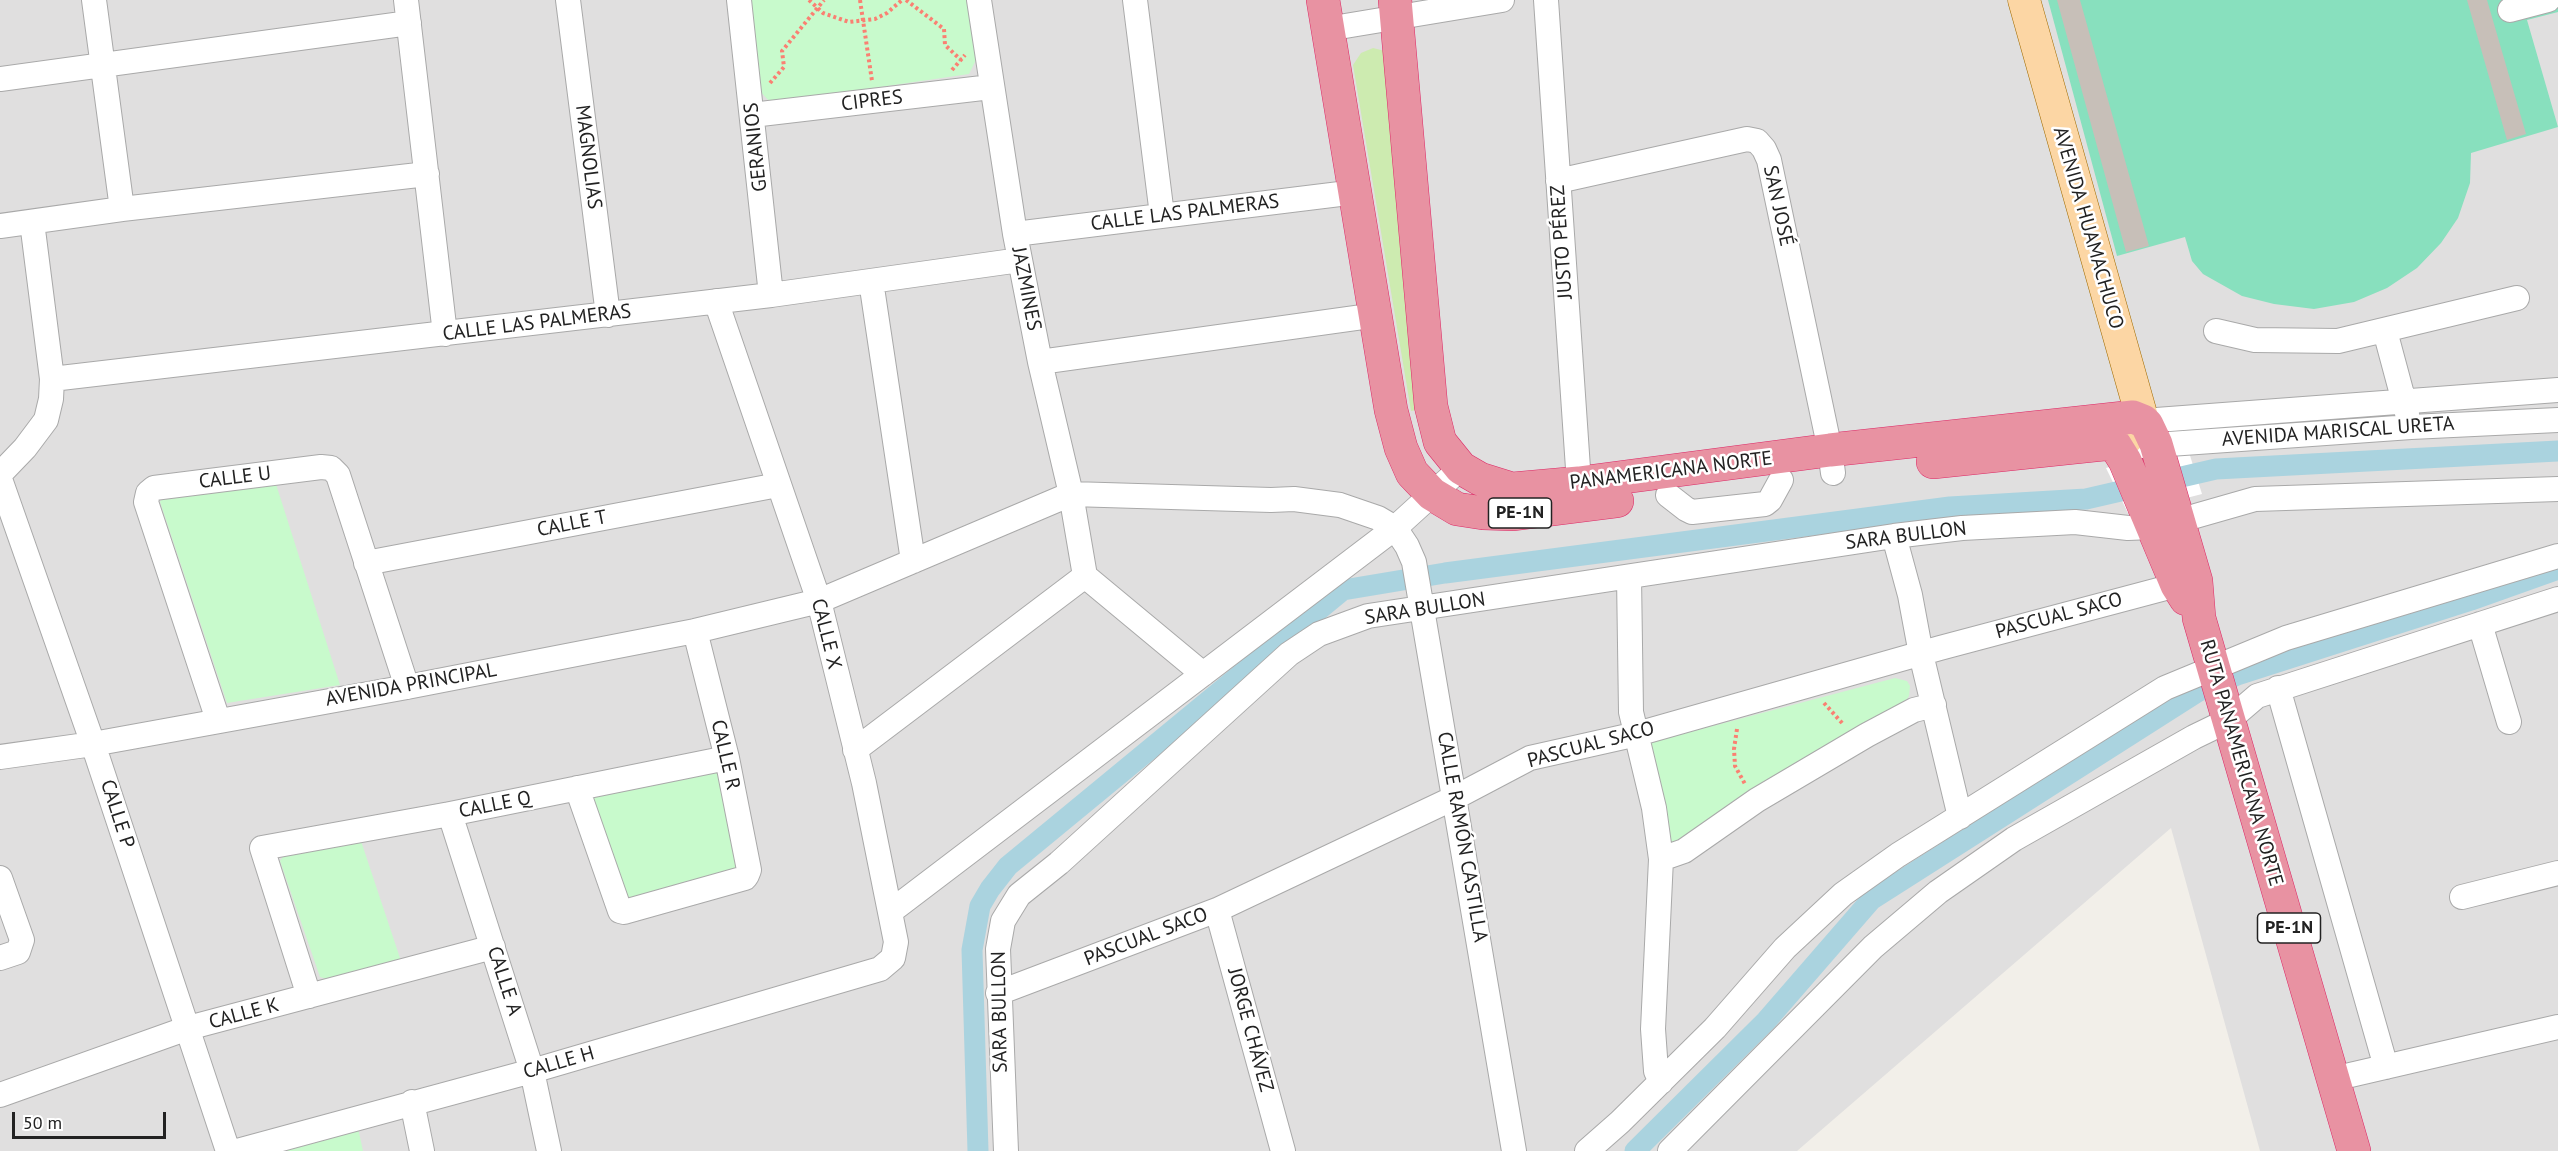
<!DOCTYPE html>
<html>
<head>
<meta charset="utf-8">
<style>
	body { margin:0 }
	#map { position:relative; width:2558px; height:1151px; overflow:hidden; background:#f2efe9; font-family:"PT Sans",sans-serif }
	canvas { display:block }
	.scale { position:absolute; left:12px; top:1112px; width:154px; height:27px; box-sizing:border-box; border:3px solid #222; border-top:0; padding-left:8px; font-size:18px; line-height:21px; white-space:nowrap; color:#222; -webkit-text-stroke:4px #fff; paint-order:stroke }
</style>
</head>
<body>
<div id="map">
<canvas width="2558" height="1151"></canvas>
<div class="scale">50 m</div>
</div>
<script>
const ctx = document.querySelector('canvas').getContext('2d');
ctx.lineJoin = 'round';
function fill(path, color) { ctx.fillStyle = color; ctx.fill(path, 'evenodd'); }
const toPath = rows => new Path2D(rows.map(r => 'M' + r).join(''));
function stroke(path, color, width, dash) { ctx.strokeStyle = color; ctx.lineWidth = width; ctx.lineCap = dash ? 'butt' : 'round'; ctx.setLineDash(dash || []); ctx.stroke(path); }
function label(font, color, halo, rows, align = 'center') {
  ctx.font = font + ' "PT Sans",sans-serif'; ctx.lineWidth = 5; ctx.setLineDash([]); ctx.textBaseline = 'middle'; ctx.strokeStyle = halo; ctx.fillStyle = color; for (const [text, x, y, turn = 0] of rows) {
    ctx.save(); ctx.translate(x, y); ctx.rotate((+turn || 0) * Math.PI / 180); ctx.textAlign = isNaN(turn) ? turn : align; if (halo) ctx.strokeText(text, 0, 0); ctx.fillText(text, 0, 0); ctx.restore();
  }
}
const residential = toPath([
	[0,0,2558,0,2558,1151,2260,1151,2171,828,1797,1151,0,1151]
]);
const grass = toPath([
	[1373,48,1385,51,1423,409,1411,411,1353,65,1361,53]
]);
const park = toPath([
	[746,0,972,0,980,52,969,74,771,103,755,86],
	[275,481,340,685,227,703,160,502,164,493],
	[1895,678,1907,681,1910,686,1909,696,1905,702,1669,849,1649,746,1652,742],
	[717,767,739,867,630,898,622,892,593,799,597,793],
	[360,838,401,961,327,979,320,977,280,861,284,855],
	[358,1128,363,1151,271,1151]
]);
const pitch = toPath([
	[2048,0,2558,0,2558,12,2527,20,2558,127,2471,153,2470,183,2458,218,2441,243,2417,268,2387,288,2354,302,2314,309,2274,304,2242,296,2203,274,2192,261,2185,237,2117,256]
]);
const pier = toPath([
	[2187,446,2202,494,2128,513,2106,468]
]);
const canal = toPath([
	[978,1151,972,950,980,906,990,889,1008,866,1343,590,1445,573,1950,507,2086,499,2216,469,2558,451],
	[1635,1151,1766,1021,1871,900,2199,691,2237,675,2471,600,2558,569]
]);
const building = toPath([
	[2057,0,2080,0,2149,246,2126,252],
	[2467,0,2487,0,2526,134,2507,140]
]);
const path = toPath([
	[809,0,823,13,849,22,875,19,887,13,902,0],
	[860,0,872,81],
	[906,0,944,29,945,45,961,60],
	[952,70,965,55],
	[770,83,784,67,782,51,824,0],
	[1824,703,1843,724],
	[1737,729,1734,749,1735,766,1745,784]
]);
const minor = toPath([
	[94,0,122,209],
	[406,0,445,334],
	[568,0,608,315],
	[739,0,771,295],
	[979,0,1015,234,1040,362,1071,494,1085,576],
	[1135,0,1162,215],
	[1546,0,1579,483],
	[2510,10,2548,0],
	[1327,29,1502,0],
	[0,79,409,23],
	[752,115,991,87],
	[1558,181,1747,139,1757,141,1764,149,1769,160,1830,450,1833,473],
	[0,226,122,209,427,174],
	[1015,234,1356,192],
	[871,281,913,561],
	[2216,331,2255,340,2338,341,2517,298],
	[2385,331,2407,413],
	[1040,362,1377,315],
	[52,379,771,295,1020,260],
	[2143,421,2558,390],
	[2141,446,2411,427,2558,420],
	[0,474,25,448,46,420,51,399,52,379,32,222],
	[0,479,93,744,228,1151],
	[1668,495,1686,509,1692,512,1765,504,1770,500,1781,480],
	[2178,521,2255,499,2558,489],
	[1894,536,1910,595,1921,654,1960,817],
	[366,563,778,485],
	[1085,576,1203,674],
	[1629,577,1631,712,1654,808,1661,859,1653,1029,1656,1071,1661,1082],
	[2480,624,2509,722],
	[2278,688,2386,1067],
	[218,720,146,502,148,493,154,488,321,467,331,468,338,475,407,687],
	[855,750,1085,576],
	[0,757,93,744,407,687,695,631,819,601,1071,494,1271,500,1294,499,1340,505,1378,518,1395,528,1407,546,1414,562,1514,1151],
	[577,788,620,911,624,912,745,878,747,875,749,870,727,758,695,631],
	[450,814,532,1071,549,1151],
	[1661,859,1684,851,1757,800,1867,735,1914,710,1934,705],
	[0,878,22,940,18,952,0,958],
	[2462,897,2558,873],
	[1217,910,1283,1151],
	[890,912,1395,528,1461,468],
	[998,993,1217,910,1456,797,1530,758,1637,734,1940,648,2177,585],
	[309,996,262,848,450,814,727,758],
	[2333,1079,2558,1027],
	[0,1095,188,1028,493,947],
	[412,1102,422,1151],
	[237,1151,532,1071,880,969,893,958,896,942,864,783,819,601,716,301],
	[1006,1151,998,949,1003,921,1019,895,1059,863,1289,654,1319,634,1368,616,1894,536,1962,528,2075,522,2128,528,2152,527],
	[1587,1151,1620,1122,1715,1028,1785,948,1843,894,1898,855,2165,688,2286,638,2558,556],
	[1670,1151,1873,947,1938,892,2014,839,2194,737,2229,720,2257,696,2558,599]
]);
const major = toPath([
	[2024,0,2143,421,2118,448]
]);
const highway = toPath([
	[1323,0,1391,410,1401,448,1412,473,1432,494,1457,509,1483,513,1514,514,1617,501],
	[1395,0,1431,406,1440,442,1461,468,1480,479,1512,489,1579,483,1830,450,2133,417,2143,421,2147,425,2156,444,2196,581,2199,618,2354,1151],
	[1933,462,2104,444,2115,445,2125,461,2177,585,2186,599]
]);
const shields = [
	[1520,513,63],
	[2289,928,63]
];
const shieldNames = [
	["PE-1N",1520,513],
	["PE-1N",2289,928]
];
const streetNames = [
	["CIPRES",872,101,-7],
	["GERANIOS",756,147,-96],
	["MAGNOLIAS",588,157,83],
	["SAN JOSÉ",1778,206,78],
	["CALLE LAS PALMERAS",1185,213,-7],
	["AVENIDA HUAMACHUCO",2088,228,74],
	["JUSTO PÉREZ",1562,242,-94],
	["JAZMINES",1026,289,79],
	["CALLE LAS PALMERAS",537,323,-7],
	["AVENIDA MARISCAL URETA",2338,432,-4],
	["PANAMERICANA NORTE",1671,471,-7],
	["CALLE U",235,478,-7],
	["CALLE T",572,524,-11],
	["SARA BULLON",1906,536,-7],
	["SARA BULLON",1425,609,-9],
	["PASCUAL SACO",2059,616,-15],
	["CALLE X",826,634,76],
	["AVENIDA PRINCIPAL",411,685,-10],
	["PASCUAL SACO",1591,745,-15],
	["CALLE R",725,755,77],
	["RUTA PANAMERICANA NORTE",2241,763,74],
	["CALLE Q",495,805,-11],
	["CALLE P",117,814,72],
	["CALLE RAMÓN CASTILLA",1462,837,80],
	["PASCUAL SACO",1146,937,-21],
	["CALLE A",504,981,72],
	["SARA BULLON",1000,1012,-91],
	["CALLE K",244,1014,-15],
	["JORGE CHÁVEZ",1250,1030,75],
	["CALLE H",559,1063,-16]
];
fill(residential, '#e0dfdf');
fill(grass, '#cdebb0');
fill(park, '#c8facc');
fill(pitch, '#88e0be');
fill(pier, '#fff');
stroke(canal, '#aad3df', 21);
fill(building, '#c7bfb8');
stroke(minor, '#a9a9a9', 26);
stroke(major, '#a06b00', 33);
stroke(highway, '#dc2a67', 34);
stroke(path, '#fa8072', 4, [3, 3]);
stroke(minor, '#fff', 24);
stroke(major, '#fcd6a4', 32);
stroke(highway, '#e892a2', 33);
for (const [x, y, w] of shields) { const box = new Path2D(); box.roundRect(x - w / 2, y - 15, w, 30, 4.5); ctx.fillStyle = '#fff'; ctx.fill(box); stroke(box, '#222', 1.5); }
label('bold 18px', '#222', null, shieldNames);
label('20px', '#222', '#fff', streetNames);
</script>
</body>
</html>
